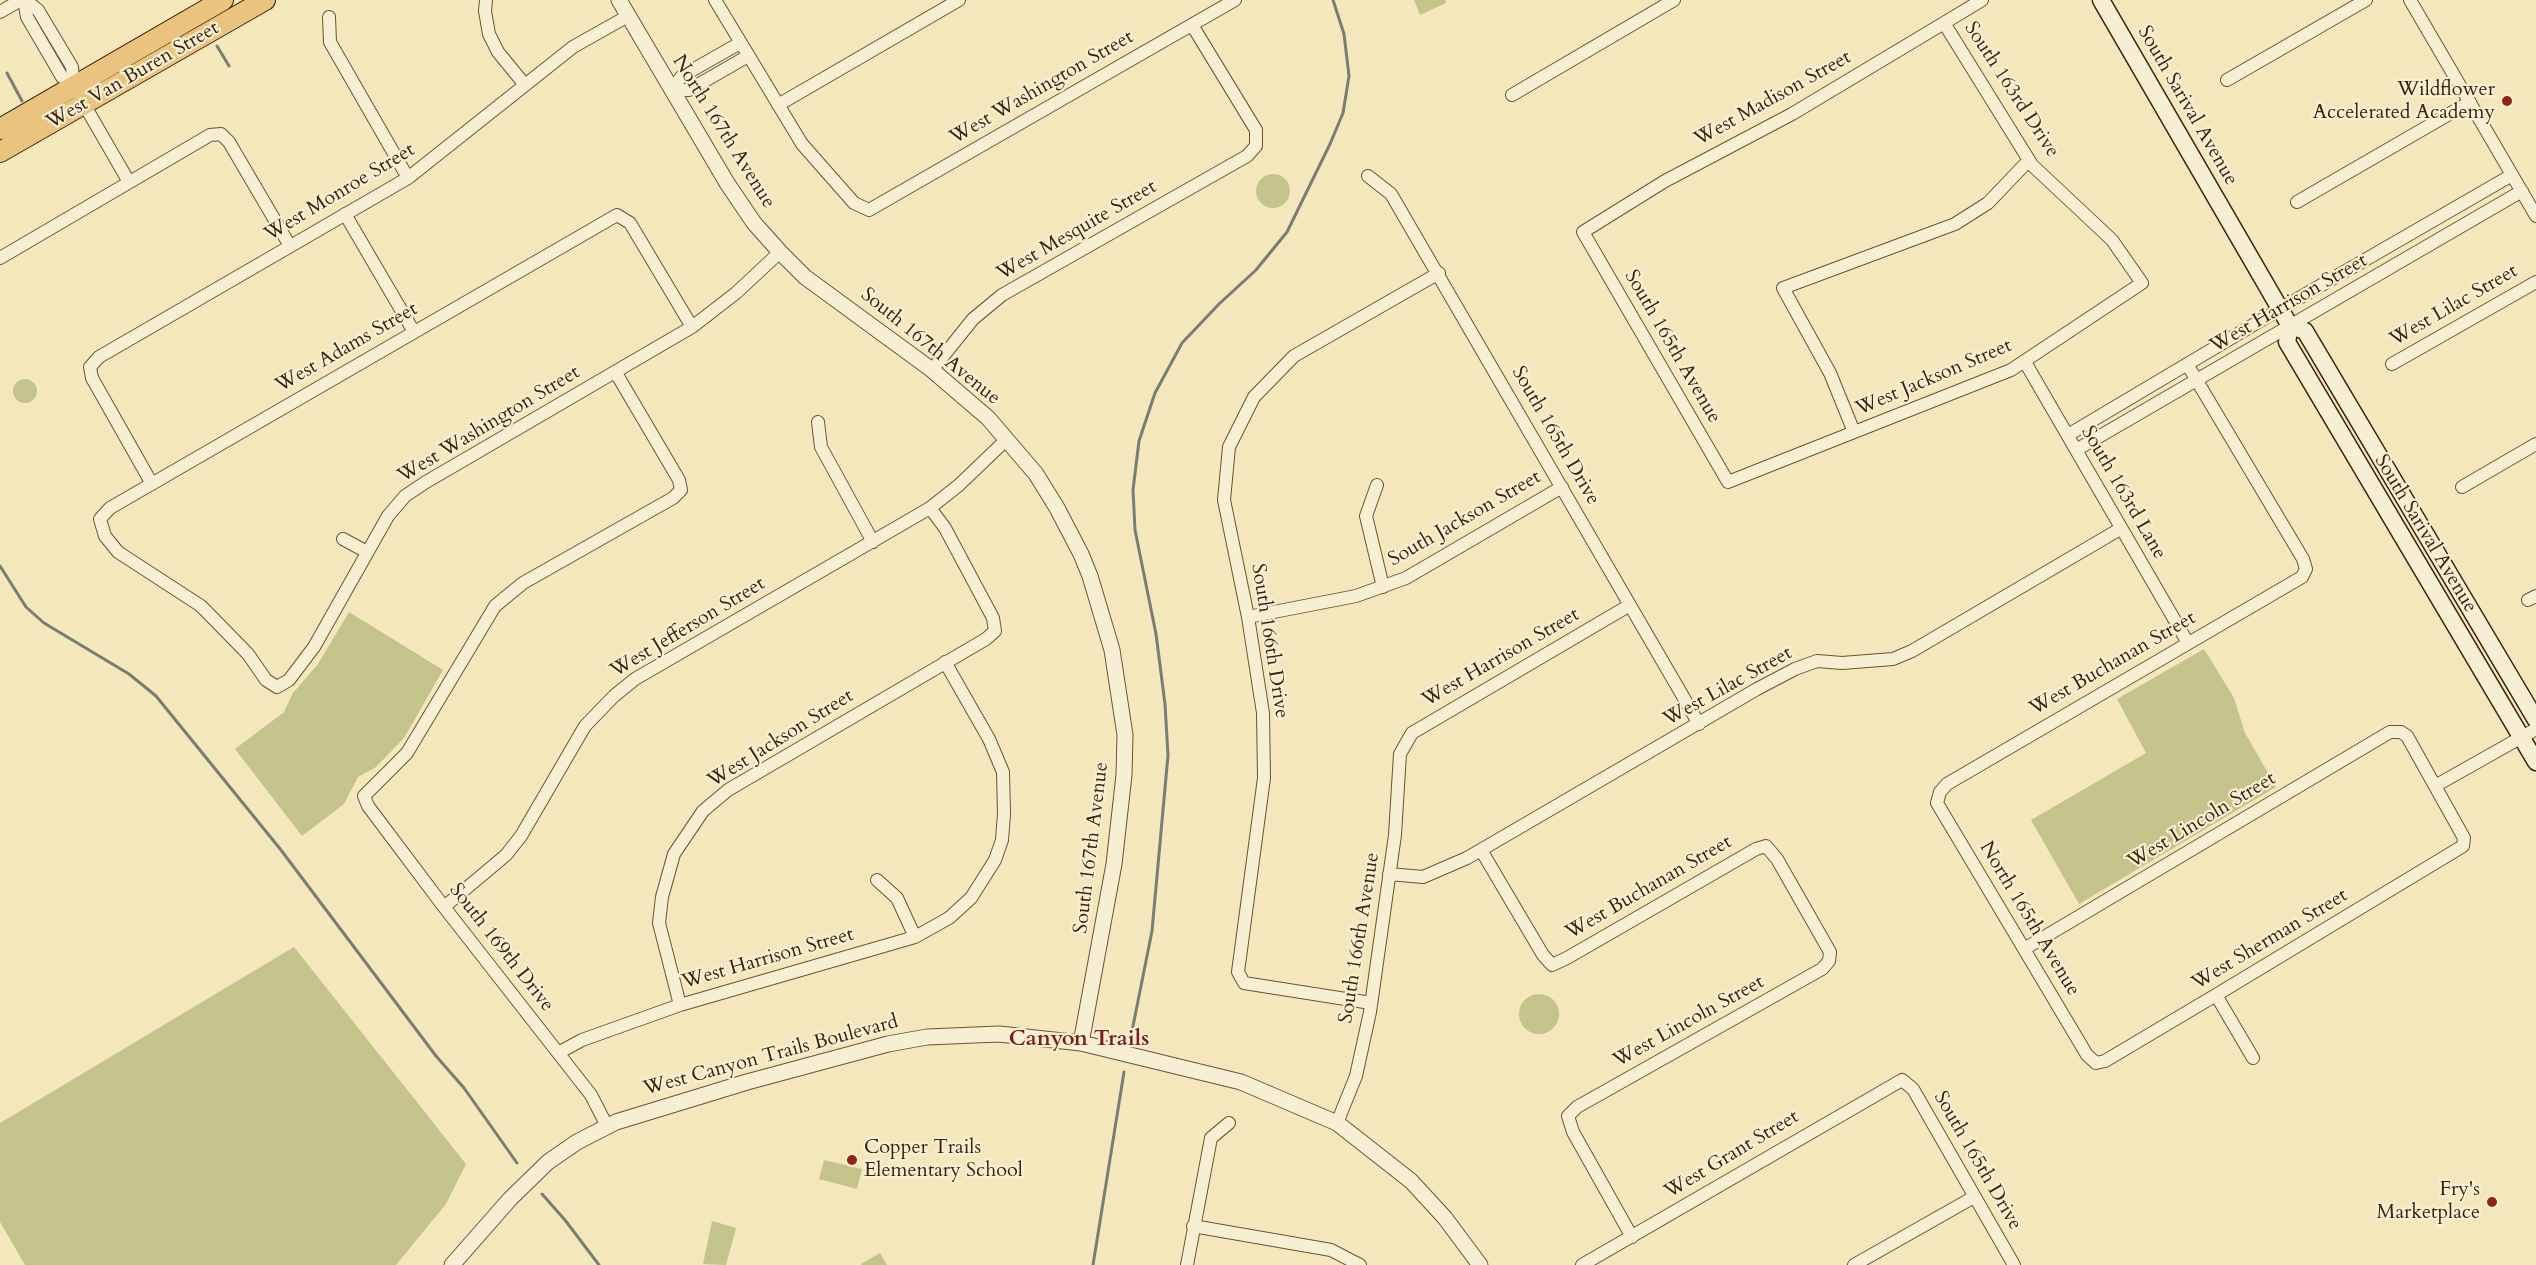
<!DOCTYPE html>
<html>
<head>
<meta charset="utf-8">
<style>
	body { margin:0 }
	canvas { display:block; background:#f3e7bb }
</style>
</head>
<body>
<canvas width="2536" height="1265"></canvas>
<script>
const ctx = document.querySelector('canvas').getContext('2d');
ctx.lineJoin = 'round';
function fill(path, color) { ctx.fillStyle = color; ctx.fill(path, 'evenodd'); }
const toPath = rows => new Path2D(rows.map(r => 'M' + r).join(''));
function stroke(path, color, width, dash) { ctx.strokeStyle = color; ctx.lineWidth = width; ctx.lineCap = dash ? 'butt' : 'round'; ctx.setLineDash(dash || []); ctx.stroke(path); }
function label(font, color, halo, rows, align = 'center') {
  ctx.font = font + ' Cardo,serif'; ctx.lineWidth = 4.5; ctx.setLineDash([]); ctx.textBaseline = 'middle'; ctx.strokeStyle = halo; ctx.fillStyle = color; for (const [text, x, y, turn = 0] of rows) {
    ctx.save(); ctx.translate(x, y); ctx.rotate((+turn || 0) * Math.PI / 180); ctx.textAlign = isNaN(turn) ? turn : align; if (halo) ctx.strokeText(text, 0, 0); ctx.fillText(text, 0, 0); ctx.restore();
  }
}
const green = toPath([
	[1414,0,1445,0,1446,3,1420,15],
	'1256 191a17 17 0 1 1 34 0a17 17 0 1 1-34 0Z',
	'13 391a12 12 0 1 1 24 0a12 12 0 1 1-24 0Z',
	[349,612,443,670,404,738,376,767,358,777,344,804,302,836,235,749,284,712,293,693,318,664],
	[2204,649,2234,698,2245,733,2276,787,2079,904,2031,820,2146,753,2117,699],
	[294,947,466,1164,446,1204,396,1265,25,1265,0,1222,0,1123],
	'1519 1014a20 20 0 1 1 40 0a20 20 0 1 1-40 0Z',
	[824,1160,862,1169,857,1189,819,1179],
	[712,1221,736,1228,726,1265,703,1264],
	[880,1253,887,1265,861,1265,861,1264]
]);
const stream = toPath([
	[217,46,229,66],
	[7,73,22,101],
	[0,566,26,607,44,623,129,674,156,696,281,850,436,1056,464,1088,517,1163],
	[1131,1036,1152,931,1168,755,1165,704,1156,634,1135,530,1133,490,1139,441,1155,393,1182,343,1219,304,1256,270,1287,232,1330,144,1343,113,1349,76,1344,34,1333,0],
	[542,1194,565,1220,599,1265],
	[1093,1265,1124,1072]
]);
const minor = toPath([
	[24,0,27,17,62,77,74,87,129,182],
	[25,0,38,10,72,67,74,87],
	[486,0,485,11,489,34,498,52,525,85],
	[715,0,802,144,854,203,869,210,1235,0],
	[2410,0,2536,216],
	[0,12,21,0],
	[329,17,330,42,408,178],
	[1944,23,2032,165,2112,240,2142,283,2011,370,1728,482,1583,232,1665,181,1792,114,1944,23,1982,0],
	[2227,80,2366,0],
	[671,90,689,90,748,56],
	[671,90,682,76,740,43],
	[1512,95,1674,0],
	[778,105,959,0],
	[1368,176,1391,194,1699,724],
	[2297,202,2470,102],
	[345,214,414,332],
	[0,258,210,135,221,134,229,142,290,246],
	[692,327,630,223,617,215,110,508,100,519,105,536,118,552,201,606,248,654,266,680,277,687,289,680,314,647,388,516,405,496,426,482,692,327,736,293,780,252],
	[2025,362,2188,643],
	[2392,364,2536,282],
	[932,370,973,319,1002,295,1247,156,1256,146,1256,130,1192,25],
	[818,422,821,447,873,542],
	[1854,432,1830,373,1783,288,1955,224,1988,203,2029,160],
	[2068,435,2280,309,2512,175],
	[2076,450,2522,191],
	[152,484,92,378,90,367,99,357,408,178,573,47,628,16],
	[1377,485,1366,516,1383,587],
	[2462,487,2536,444],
	[343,539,367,552],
	[2528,600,2536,596],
	[1248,617,1356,596,1406,578,1562,487],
	[2435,786,2536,729],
	[1481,850,1543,955,1552,965,1567,958,1756,849,1766,846,1777,859,1830,952,1829,961,1822,969,1577,1107,1568,1116,1573,1132,1632,1237],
	[1389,874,1423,877,1467,858,1757,689,1795,669,1817,661,1842,663,1893,659,1912,651,2120,529],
	[877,880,897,898,915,937],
	[444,907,506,855,521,836,585,726,614,696,635,679,930,508,959,485,1007,439],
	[2024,949,2390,732,2401,732,2407,736,2459,829,2464,838,2463,846,2216,995,2105,1061,2096,1063,2087,1055,2024,949,1937,803,1940,792,1947,784,2302,577,2306,569,2303,559,2187,364],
	[2216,995,2253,1058],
	[1371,1003,1244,983,1238,972,1264,778,1263,713,1248,617,1224,500,1229,447,1254,397,1294,356,1439,273],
	[680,1005,659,923,662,897,674,854,703,811,728,790,986,639,995,631,993,618,945,528,930,508],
	[558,1053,582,1040,680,1005,915,937,949,918,971,898,995,860,1002,840,1004,814,1003,772,989,739,945,662],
	[1337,1123,1356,1076,1370,1012,1395,835,1400,754,1412,733,1630,605],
	[607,1126,591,1095,444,907,368,806,364,796,407,753,495,606,523,583,673,498,681,490,679,480,616,373],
	[1193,1226,1331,1250,1360,1265],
	[1187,1265,1211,1138,1229,1123],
	[1582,1265,1902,1080,1913,1089,2014,1265],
	[1854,1265,1974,1197]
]);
const tertiary = toPath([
	[619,0,727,183,754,223,780,252,805,277,932,370,988,418,1036,474,1057,508,1081,554,1090,576,1112,650,1125,735,1124,775,1114,864,1081,1043],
	[452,1265,510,1199,548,1162,577,1142,616,1122,747,1082,888,1044,927,1037,999,1034,1081,1043,1241,1082,1337,1123,1411,1181,1445,1218,1480,1265]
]);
const secondary = toPath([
	[2101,0,2290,326,2287,342,2536,762],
	[2290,326,2305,331,2536,720]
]);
const primary = toPath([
	[0,129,223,0],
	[0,152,265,0]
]);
const markers = [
	[2507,101,6,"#8f2418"],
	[852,1160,6,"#8f2418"],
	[2492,1202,6,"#8f2418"]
];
const streetNames = [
	["West Van Buren Street",133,76,-30],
	["West Washington Street",1042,88,-30],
	["South 163rd Drive",2011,90,57],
	["West Madison Street",1773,99,-29],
	["South Sarival Avenue",2187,106,60],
	["North 167th Avenue",723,132,58],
	["West Monroe Street",340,193,-31],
	["West Mesquite Street",1077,231,-30],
	["West Harrison Street",2289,304,-30],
	["West Lilac Street",2454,306,-30],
	["South 167th Avenue",930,347,39],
	["South 165th Avenue",1672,347,60],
	["West Adams Street",347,348,-30],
	["West Jackson Street",1934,378,-23],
	["West Washington Street",489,425,-31],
	["South 165th Drive",1555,436,60],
	["South 163rd Lane",2123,493,60],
	["South Jackson Street",1465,519,-30],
	["South Sarival Avenue",2425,534,59],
	["West Jefferson Street",688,628,-31],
	["South 166th Drive",1269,641,81],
	["West Harrison Street",1501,658,-30],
	["West Buchanan Street",2113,664,-30],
	["West Lilac Street",1728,687,-29],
	["West Jackson Street",781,739,-32],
	["West Lincoln Street",2202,821,-31],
	["South 167th Avenue",1092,848,-83],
	["West Buchanan Street",1649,888,-30],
	["North 165th Avenue",2029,919,59],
	["South 166th Avenue",1360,938,-81],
	["West Sherman Street",2270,940,-31],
	["South 169th Drive",501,948,52],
	["West Harrison Street",768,959,-16],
	["West Lincoln Street",1689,1022,-29],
	["West Canyon Trails Boulevard",771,1056,-15],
	["West Grant Street",1732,1155,-31],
	["South 165th Drive",1977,1161,60]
];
const poiNames = [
	["Wildflower",2495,90],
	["Accelerated Academy",2495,113],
	["Copper Trails",864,1148,"left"],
	["Elementary School",864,1171,"left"],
	["Fry's",2480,1190],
	["Marketplace",2480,1213]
];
const quarterNames = [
	["Canyon Trails",1079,1040]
];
fill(green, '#c3c38b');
stroke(stream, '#797e75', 3);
stroke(minor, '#6a5336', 14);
stroke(tertiary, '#6a5336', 17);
stroke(secondary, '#3d220a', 19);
stroke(primary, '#3d220a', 22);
stroke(minor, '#f7efd3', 12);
stroke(tertiary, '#f7efd3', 15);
stroke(secondary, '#f7efd3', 16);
stroke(primary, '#eac47e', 20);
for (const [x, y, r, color] of markers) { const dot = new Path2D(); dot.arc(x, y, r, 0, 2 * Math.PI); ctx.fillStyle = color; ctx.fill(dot); stroke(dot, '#f7efd3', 2); }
label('20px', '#3d220a', '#f7efd3', streetNames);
label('20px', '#3d220a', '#f7efd3', poiNames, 'right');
label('bold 22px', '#7a1f14', '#f7efd3', quarterNames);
</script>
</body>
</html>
